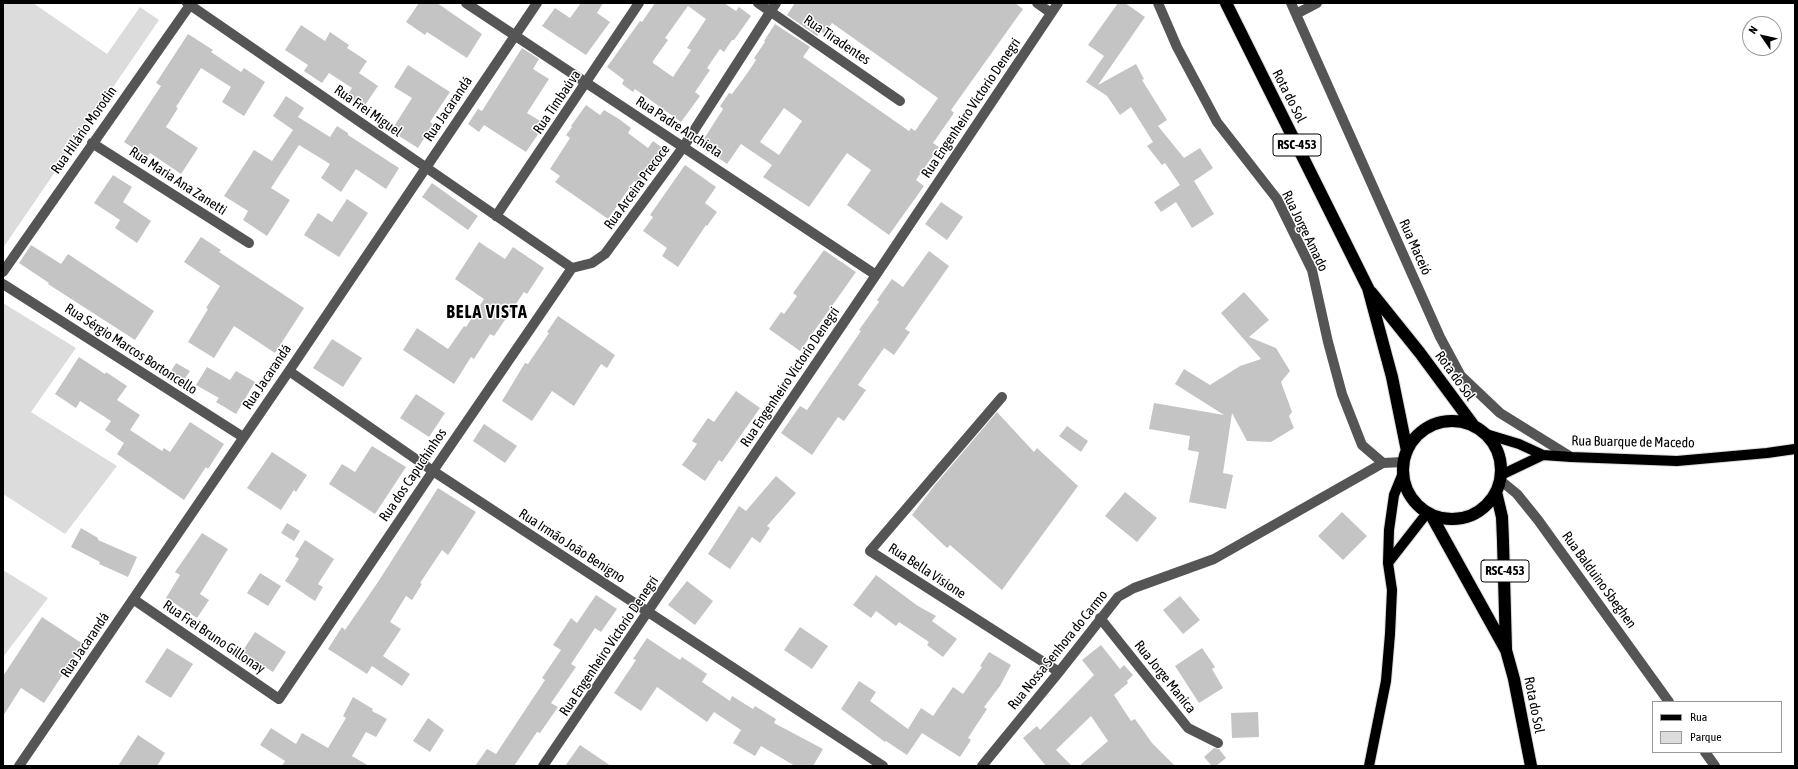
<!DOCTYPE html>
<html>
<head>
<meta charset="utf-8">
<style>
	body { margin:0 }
	#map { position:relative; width:1798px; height:769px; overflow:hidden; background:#fff; font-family:"Asap Condensed",sans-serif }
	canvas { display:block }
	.frame { position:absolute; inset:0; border:4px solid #000; pointer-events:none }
	.legend { position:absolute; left:1652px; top:701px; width:130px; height:52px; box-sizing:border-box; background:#fff; border:1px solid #999; margin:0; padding:5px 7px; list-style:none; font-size:12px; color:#000 }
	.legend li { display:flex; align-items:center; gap:8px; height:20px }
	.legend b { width:20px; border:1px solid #999 }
	.north { position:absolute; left:1742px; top:16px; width:40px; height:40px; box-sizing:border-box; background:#fff; border:1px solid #999; border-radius:50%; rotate:304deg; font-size:11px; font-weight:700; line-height:16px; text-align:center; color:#000 }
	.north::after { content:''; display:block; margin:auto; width:14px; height:18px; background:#000; clip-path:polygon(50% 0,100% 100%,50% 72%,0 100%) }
</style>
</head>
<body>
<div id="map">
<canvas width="1798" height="769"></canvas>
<div class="frame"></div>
<ul class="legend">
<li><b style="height:5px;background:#000"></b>Rua</li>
<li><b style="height:11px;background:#dcdcdc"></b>Parque</li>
</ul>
<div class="north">N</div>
</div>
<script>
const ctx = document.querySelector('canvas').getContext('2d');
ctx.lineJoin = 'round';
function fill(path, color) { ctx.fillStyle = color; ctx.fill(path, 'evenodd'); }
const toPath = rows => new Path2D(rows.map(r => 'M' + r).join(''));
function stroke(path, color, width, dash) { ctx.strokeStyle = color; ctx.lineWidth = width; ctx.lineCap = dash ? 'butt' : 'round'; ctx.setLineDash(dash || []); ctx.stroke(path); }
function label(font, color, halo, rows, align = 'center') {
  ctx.font = font + ' "Asap Condensed",sans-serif'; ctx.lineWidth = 3; ctx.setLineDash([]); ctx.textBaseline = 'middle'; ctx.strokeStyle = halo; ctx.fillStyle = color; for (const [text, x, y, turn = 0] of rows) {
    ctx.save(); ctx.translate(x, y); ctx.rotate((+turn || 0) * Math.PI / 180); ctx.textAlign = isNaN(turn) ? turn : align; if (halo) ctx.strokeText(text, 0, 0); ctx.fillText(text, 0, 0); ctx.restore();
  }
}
const green = toPath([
	[3,3,33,3,107,54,140,7,159,20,3,248],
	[3,303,76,348,31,412,117,466,65,534,3,494],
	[3,570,48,598,3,657]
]);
const building = toPath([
	[419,3,437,3,482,34,467,58,427,32,425,35,406,22],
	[581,3,603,3,597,13,610,22,586,55,542,26,555,8,570,18],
	[655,3,724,3,736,11,739,7,751,16,734,40,732,40,724,52,720,49,707,68,710,70,695,92,700,96,681,122,635,89,633,92,622,84,624,80,607,67,640,21,642,22],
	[688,6,706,19,687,48,691,50,673,77,653,63,653,61,668,40,665,38],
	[795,3,1015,3,1023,9,951,110,954,113,933,143,939,147,916,180,924,186,889,235,847,205,871,170,847,153,809,207,763,177,772,165,741,144,727,164,700,145,723,109,720,106,729,93,732,94,746,75,756,60,754,58,765,42,764,41,775,24,810,47,803,57,909,131,911,128,915,131,938,98,832,23,824,34,821,31,817,36,787,15],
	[784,108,802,121,779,155,760,142],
	[1118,3,1125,3,1145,17,1098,85,1136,64,1144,79,1142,80,1167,120,1158,126,1184,158,1200,148,1213,168,1194,181,1214,214,1192,228,1176,202,1161,212,1154,202,1180,185,1165,163,1162,165,1147,146,1153,142,1131,107,1120,115,1107,96,1086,82,1104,56,1088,45],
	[301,25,325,41,330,32,349,45,347,48,367,61,359,73,378,86,363,108,346,97,352,88,329,73,322,83,304,71,308,65,285,50],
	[188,34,213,50,211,52,241,72,244,68,265,82,244,116,222,102,231,87,201,68,176,107,178,108,166,127,198,148,181,174,150,153,147,157,124,142,161,86,156,83],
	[522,48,539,59,533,69,549,79,527,113,545,124,526,152,484,125,479,132,468,124,478,109,482,111],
	[408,65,450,92,430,122,433,124,418,148,391,131,412,98,394,87],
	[286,96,304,108,298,117,330,137,337,126,348,133,348,135,399,168,386,189,356,169,341,192,321,178,330,164,299,145,271,188,290,200,267,236,243,220,248,211,224,196,254,150,272,161,293,130,273,116],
	[586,105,600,115,604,110,619,119,631,128,628,133,648,148,653,141,667,151,654,169,651,166,638,184,634,181,608,219,555,182,560,176,550,169,570,138,566,135,572,127,571,126],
	[685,165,716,187,705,203,717,212,707,226,706,225,678,267,662,256,667,248,643,231,653,217,650,215],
	[113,175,132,187,123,202,151,221,137,243,115,228,120,220,94,203],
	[432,183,478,216,468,230,422,197],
	[347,199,368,213,339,257,304,235,318,213,332,222],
	[941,202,963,217,947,240,925,224],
	[201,237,221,250,219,252,304,308,275,353,234,326,214,358,188,342,208,309,206,308,220,286,184,262],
	[479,242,505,259,513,247,544,268,527,294,524,292,494,336,490,334,474,359,471,357,454,384,403,350,417,328,448,349,464,326,466,327,484,299,455,279],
	[31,245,61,264,68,254,154,311,135,340,48,284,49,283,19,263],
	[824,250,856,272,800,351,769,329,781,312,784,314,797,296,793,293],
	[929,251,949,266,905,329,910,332,894,355,884,348,858,385,866,390,844,421,838,417,812,455,781,433,800,406,807,410,861,331,859,330,879,302,877,300,892,279,903,287],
	[1244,292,1269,320,1249,337,1276,348,1290,371,1281,382,1292,412,1289,416,1294,428,1271,442,1247,441,1232,413,1223,473,1233,475,1226,509,1189,502,1199,452,1188,450,1190,436,1149,429,1154,403,1224,415,1175,384,1184,369,1210,385,1240,366,1261,359,1221,313],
	[558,316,615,355,607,368,601,364,574,406,552,391,532,421,502,401,525,363,528,364,549,333,547,332],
	[332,339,362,358,343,387,313,368],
	[79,357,105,374,106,372,127,386,117,400,140,415,130,430,162,451,164,448,170,452,190,422,224,444,208,469,206,467,184,500,117,454,124,443,105,430,111,421,80,401,76,408,55,394],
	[176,363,190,371,182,383,169,374],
	[207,367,230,380,236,371,255,382,236,414,216,402,219,398,196,385],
	[736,391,760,408,722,462,719,460,705,481,682,465,697,444,692,441,708,418,714,422],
	[416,394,445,413,429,437,400,418],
	[997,412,1034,452,1037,448,1078,486,1002,590,950,545,947,548,912,515,934,486],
	[484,424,517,446,505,463,473,441],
	[1067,426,1088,441,1081,452,1059,436],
	[372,446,406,467,375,514,329,484,342,464,355,472],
	[272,452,307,475,296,492,294,490,281,510,247,488],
	[776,476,796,493,767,526,770,528,760,543,752,537,730,569,708,554,739,506,746,511],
	[438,488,476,512,448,555,442,550,420,583,422,584,412,600,406,596,390,622,401,629,383,656,410,674,402,686,372,666,367,674,328,649,342,627,345,630,378,582],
	[1125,492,1157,518,1137,542,1105,516],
	[1342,512,1367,536,1343,560,1318,536],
	[287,523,300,531,294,541,281,533],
	[81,528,98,538,98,540,137,557,128,577,99,564,100,562,71,547],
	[202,533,228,549,200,594,209,600,197,618,166,598,180,575,175,572],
	[305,540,334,559,318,584,323,587,315,601,285,581,299,559,295,556],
	[260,573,281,586,268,606,247,593],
	[876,575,918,606,936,616,932,621,957,639,943,657,927,645,929,642,899,622,896,626,876,611,871,618,853,605],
	[687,581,713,601,695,625,668,605],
	[596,595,617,609,601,632,595,628,571,664,576,667,551,703,558,707,540,733,537,732,514,766,475,766,487,749,496,754,545,680,542,678,561,650,553,645,571,618,577,623],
	[1180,596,1200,620,1183,634,1163,610],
	[42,617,83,644,44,703,21,688,3,716,3,676],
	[800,627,828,646,812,669,784,650],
	[255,632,286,652,273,672,242,652],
	[647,638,680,660,682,657,707,674,702,682,730,701,732,696,753,709,755,706,776,719,774,723,823,749,813,766,795,766,761,746,755,756,733,743,741,730,714,712,707,722,657,687,641,711,614,693,636,660,633,659],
	[1101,645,1120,669,1124,665,1133,675,1127,681,1128,683,1114,695,1131,721,1135,719,1152,743,1175,766,1079,766,1108,741,1091,716,1056,750,1072,766,1046,766,1023,738,1037,726,1040,730,1094,675,1082,660],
	[167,648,193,664,171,698,145,682],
	[1202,648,1215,667,1212,669,1223,688,1199,703,1175,666],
	[989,652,1011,665,1000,686,984,707,987,709,968,738,971,740,960,757,922,733,907,755,886,741,885,742,841,709,859,681,876,692,870,701,908,729,921,708,933,716,953,687,963,694,982,667,980,666],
	[353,697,373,709,372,711,387,719,376,737,366,732,352,756,369,766,282,766,285,761,260,745,271,728,296,744,302,733,328,748,346,718,343,716],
	[1258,712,1259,737,1232,738,1231,713],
	[428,718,444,730,430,752,413,741],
	[138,735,165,753,157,766,118,766],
	[580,745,611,766,565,766],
	[1214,748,1219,749,1226,758,1216,766,1212,766,1204,757]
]);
const minor = toPath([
	[187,3,572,268],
	[466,3,876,275],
	[758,3,900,101],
	[1037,3,1051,13],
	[1158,3,1177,47,1217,122,1277,199,1312,270,1328,342,1342,394,1362,445,1383,463],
	[1291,3,1440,337,1461,376,1500,413,1571,457],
	[1296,14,1317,3],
	[92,143,249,243],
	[496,216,639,3],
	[572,268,592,263,605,254,684,146,776,3],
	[3,272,190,5],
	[3,284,243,437],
	[289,371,433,471,883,766],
	[1002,397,870,551,1059,672],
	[1500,480,1517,494,1538,520,1669,702],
	[133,599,279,699,433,471,572,268],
	[1100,618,1188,728,1218,743],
	[1705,752,1715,766],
	[19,766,289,371,537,3],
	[543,766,876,275,1058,3],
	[982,766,1059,672,1118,597,1134,588,1214,559,1383,463,1403,462]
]);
const major = toPath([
	[1486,434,1519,444,1543,455,1571,457,1677,461,1767,453,1795,449],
	[1501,475,1543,455],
	[1388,563,1427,513],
	[1369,766,1386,681,1390,634,1392,590,1388,563,1389,530,1394,495,1403,473]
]);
const highway = toPath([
	[1226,3,1368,288,1392,377,1407,451],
	[1371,292,1420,353,1474,426],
	'1403 470a49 49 0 1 1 98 0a49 49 0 1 1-98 0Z',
	[1496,492,1502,517,1503,541,1506,649],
	[1431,515,1506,650,1514,679,1531,766]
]);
const shields = [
	[1297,145,48],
	[1505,571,48]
];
const shieldNames = [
	["RSC-453",1297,145],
	["RSC-453",1505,571]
];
const streetNames = [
	["Rua Tiradentes",837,40,34],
	["Rota do Sol",1289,96,63],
	["Rua Timbaúva",557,102,-56],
	["Rua Engenheiro Victorio Denegri",971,108,-56],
	["Rua Jacarandá",448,109,-56],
	["Rua Frei Miguel",368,111,35],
	["Rua Padre Anchieta",679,127,33],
	["Rua Hilário Morodin",84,130,-55],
	["Rua Maria Ana Zanetti",178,181,33],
	["Rua Arceira Precoce",637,187,-54],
	["Rua Jorge Amado",1305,231,64],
	["Rua Maceió",1415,247,66],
	["Rua Sérgio Marcos Bortoncello",131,349,33],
	["Rota do Sol",1455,376,54],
	["Rua Jacarandá",267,377,-56],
	["Rua Engenheiro Victorio Denegri",790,377,-56],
	["Rua Buarque de Macedo",1633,442,1],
	["Rua dos Capuchinhos",413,475,-56],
	["Rua Irmão João Benigno",572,546,33],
	["Rua Bella Visione",927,571,33],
	["Rua Balduino Sbeghen",1599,580,54],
	["Rua Frei Bruno Gillonay",214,637,34],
	["Rua Jacarandá",85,645,-56],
	["Rua Engenheiro Victorio Denegri",609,646,-56],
	["Rua Nossa Senhora do Carmo",1058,650,-51],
	["Rua Jorge Manica",1165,677,51],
	["Rota do Sol",1534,705,79]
];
const districtNames = [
	["BELA VISTA",487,312]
];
fill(green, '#dcdcdc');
fill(building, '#c4c4c4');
stroke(major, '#dbdbdb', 12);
stroke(highway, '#dbdbdb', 14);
stroke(minor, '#555', 10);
stroke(major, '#000', 10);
stroke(highway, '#000', 12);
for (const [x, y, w] of shields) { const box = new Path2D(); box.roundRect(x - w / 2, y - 11, w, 22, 3); ctx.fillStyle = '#fff'; ctx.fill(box); stroke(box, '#000', 1); }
label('bold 13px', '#000', null, shieldNames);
label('14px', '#000', '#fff', streetNames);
ctx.letterSpacing = '1px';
label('bold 18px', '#000', '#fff', districtNames);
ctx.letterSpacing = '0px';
</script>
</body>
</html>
